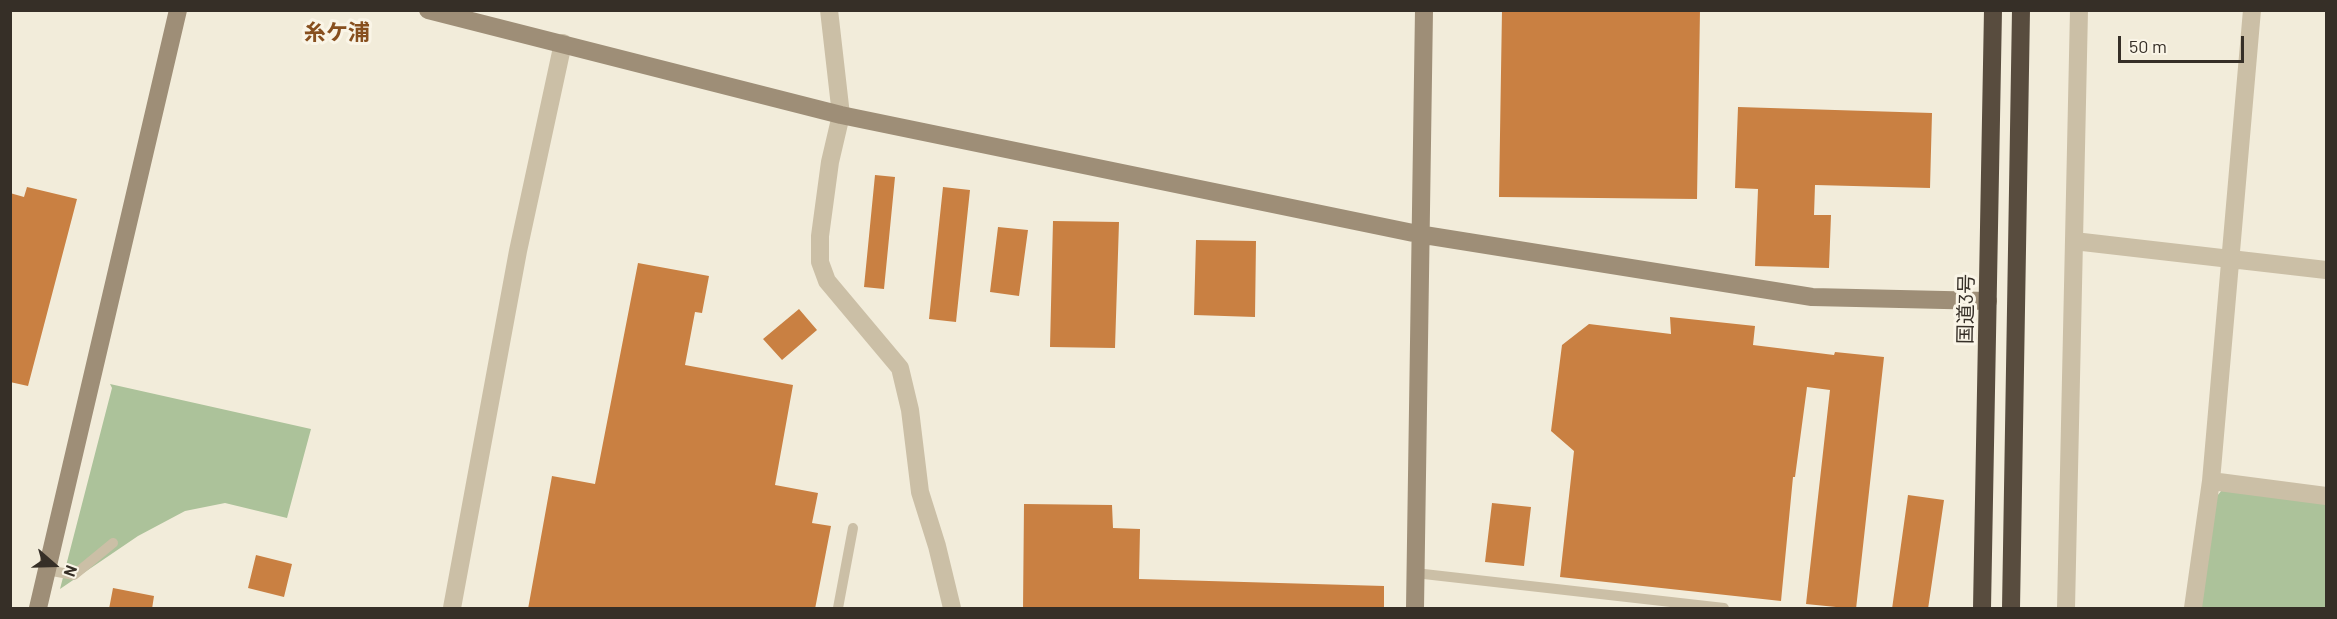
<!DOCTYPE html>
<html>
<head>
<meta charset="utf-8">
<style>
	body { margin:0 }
	#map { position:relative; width:2337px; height:619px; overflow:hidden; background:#f2ecda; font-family:Barlow,sans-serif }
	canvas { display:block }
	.frame { position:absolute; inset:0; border:12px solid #362f27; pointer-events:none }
	.north { position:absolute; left:24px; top:535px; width:60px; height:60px; -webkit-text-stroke:4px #faf5e7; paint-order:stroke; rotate:110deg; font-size:16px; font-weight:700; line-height:24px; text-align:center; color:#362f27 }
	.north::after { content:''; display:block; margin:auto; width:21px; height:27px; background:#362f27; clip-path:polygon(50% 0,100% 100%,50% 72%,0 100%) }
	.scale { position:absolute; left:2118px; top:36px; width:126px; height:27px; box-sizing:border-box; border:3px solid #362f27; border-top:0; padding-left:8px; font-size:18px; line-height:21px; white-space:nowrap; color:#362f27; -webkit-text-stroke:4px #faf5e7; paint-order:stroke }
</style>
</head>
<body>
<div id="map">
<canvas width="2337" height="619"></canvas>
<div class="frame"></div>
<div class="north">N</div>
<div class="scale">50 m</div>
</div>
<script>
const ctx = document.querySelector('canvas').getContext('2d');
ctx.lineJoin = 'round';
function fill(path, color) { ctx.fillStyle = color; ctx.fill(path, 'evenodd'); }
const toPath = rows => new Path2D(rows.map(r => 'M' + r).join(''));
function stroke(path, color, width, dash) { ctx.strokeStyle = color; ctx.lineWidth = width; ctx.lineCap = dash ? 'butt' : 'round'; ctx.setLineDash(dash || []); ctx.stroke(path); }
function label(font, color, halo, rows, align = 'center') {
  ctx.font = font + ' Barlow,"Noto Sans JP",sans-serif'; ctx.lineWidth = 6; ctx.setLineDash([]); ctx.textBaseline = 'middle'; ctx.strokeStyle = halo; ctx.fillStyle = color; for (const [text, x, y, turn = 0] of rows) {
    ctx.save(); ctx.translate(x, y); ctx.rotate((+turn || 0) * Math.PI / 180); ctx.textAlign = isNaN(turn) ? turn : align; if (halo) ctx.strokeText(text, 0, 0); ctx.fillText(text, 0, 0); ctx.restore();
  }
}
const green = toPath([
	[110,384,311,429,287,518,225,503,185,511,138,536,60,589,112,388],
	[2222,490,2326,503,2326,608,2201,608,2217,496]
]);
const building = toPath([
	[1502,10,1700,10,1697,199,1499,197],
	[1738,107,1932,113,1930,188,1815,185,1814,215,1831,215,1829,268,1755,266,1758,189,1735,188],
	[875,175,895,177,884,289,864,287],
	[27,187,77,199,28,386,10,382,10,193,24,197],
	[943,187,970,190,956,322,929,319],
	[1053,221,1119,222,1115,348,1050,347],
	[998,227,1028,230,1019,296,990,292],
	[1196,240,1256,241,1255,317,1194,315],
	[638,263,709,276,702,313,695,312,685,365,793,385,775,485,818,493,812,523,831,526,815,609,528,609,552,476,595,484],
	[799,309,817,330,782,360,763,339],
	[1670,317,1755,326,1753,345,1834,355,1835,352,1884,357,1856,609,1806,604,1830,390,1807,387,1795,477,1793,477,1781,601,1560,577,1574,451,1551,431,1562,345,1589,324,1671,334],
	[1908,495,1944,500,1928,609,1892,609],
	[1492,503,1531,507,1524,566,1485,562],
	[1024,504,1112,505,1113,528,1140,529,1139,579,1384,586,1384,609,1023,609],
	[256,555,292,564,284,597,248,588],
	[113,588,154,596,152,609,109,609]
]);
const lane = toPath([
	[47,570,74,575,113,543],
	[1415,573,1724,608],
	[838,608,853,528]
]);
const street = toPath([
	[829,10,841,115,830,162,820,236,820,262,827,281,900,368,910,410,920,492,937,546,952,608],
	[2074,241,2326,270],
	[2211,481,2326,496],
	[452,608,518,251,563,43],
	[2066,608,2079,10],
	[2193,608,2211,481,2252,10]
]);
const secondary = toPath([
	[428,10,841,115,1418,234,1812,297,1988,301],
	[38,608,178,10],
	[1415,608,1424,10]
]);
const highway = toPath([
	[1982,608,1993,10],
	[2011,608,2021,10]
]);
const streetNames = [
	["国道3号",1966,309,-89]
];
const quarterNames = [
	["糸ケ浦",337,33]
];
fill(green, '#acc29a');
fill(building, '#c98042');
stroke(lane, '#cbbfa6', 10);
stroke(street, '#cbbfa6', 18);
stroke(secondary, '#9e8e77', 18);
stroke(highway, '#584c3e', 18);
label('20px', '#362f27', '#faf5e7', streetNames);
label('bold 22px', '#874f1e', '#faf5e7', quarterNames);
</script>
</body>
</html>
